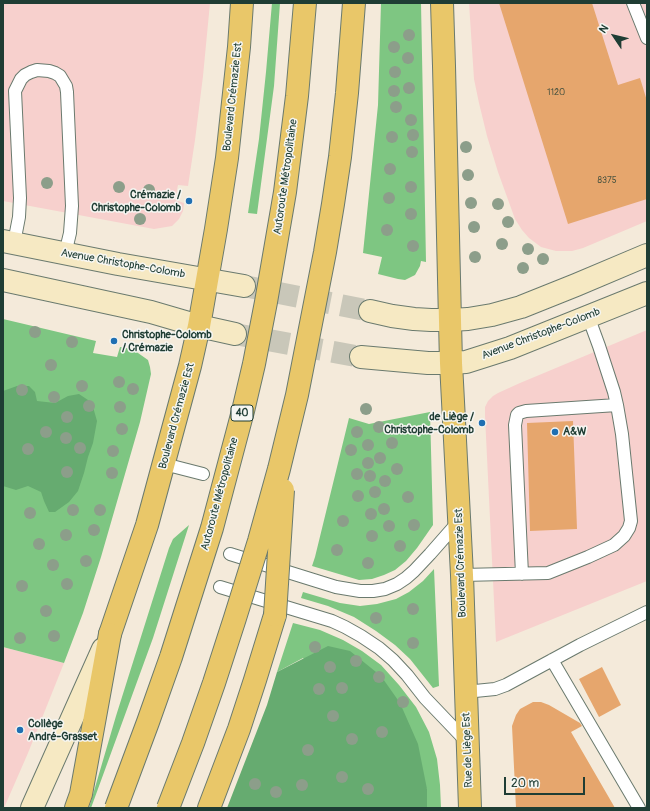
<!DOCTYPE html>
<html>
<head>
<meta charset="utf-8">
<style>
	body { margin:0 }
	#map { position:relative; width:650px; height:811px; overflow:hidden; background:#f4eada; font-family:Pangolin,sans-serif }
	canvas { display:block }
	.frame { position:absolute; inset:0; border:4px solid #1f3d34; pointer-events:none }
	.north { position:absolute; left:594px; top:16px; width:40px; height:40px; -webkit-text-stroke:3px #f6f6f2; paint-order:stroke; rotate:305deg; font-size:11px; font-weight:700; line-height:16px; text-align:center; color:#1f3d34 }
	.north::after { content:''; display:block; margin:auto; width:14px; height:18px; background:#1f3d34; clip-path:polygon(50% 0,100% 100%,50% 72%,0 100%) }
	.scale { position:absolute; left:504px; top:777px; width:81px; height:18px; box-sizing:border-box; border:2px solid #1f3d34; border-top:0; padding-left:5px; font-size:12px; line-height:14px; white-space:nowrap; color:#1f3d34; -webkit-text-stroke:3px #f6f6f2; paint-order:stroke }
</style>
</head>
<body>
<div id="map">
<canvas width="650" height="811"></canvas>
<div class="frame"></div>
<div class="north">N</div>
<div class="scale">20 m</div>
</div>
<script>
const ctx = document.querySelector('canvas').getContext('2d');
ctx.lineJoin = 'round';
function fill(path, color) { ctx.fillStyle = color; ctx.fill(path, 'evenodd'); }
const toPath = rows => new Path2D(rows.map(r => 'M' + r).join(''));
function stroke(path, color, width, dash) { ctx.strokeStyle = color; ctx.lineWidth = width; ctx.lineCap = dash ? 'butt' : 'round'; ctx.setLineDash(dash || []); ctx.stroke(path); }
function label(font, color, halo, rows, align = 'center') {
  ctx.font = font + ' Pangolin,sans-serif'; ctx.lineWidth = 3; ctx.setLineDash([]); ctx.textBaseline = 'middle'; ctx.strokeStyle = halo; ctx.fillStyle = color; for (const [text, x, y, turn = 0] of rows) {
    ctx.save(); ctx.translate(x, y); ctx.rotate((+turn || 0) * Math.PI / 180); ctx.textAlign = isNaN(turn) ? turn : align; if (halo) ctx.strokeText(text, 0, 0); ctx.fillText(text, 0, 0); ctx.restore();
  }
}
const built = toPath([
	[3,3,210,3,203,76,195,140,188,186,178,185,175,200,184,203,183,211,179,219,172,226,154,229,3,201],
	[469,3,647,3,647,221,583,248,572,251,556,251,541,247,529,238,522,230,515,219,498,172,487,136,479,103,474,79],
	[647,330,647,581,496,642,485,416,485,407,488,401,493,396,498,393,520,383],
	[3,647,64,663,28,753,4,808,3,808]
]);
const green = toPath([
	[272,3,280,3,274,86,257,214,248,213,259,139,266,72],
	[381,3,421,3,426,262,421,261,420,266,415,275,405,280,398,279,378,274,382,257,363,253,378,105],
	[3,319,96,341,93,353,117,357,120,347,132,349,138,353,148,360,150,367,151,374,140,422,101,557,83,613,64,663,3,647],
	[430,412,433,525,417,548,406,561,395,570,384,575,372,579,359,580,312,566,315,557,349,418,369,424],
	[189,525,153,638,91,808,89,808,116,716,169,548,173,539],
	[434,569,439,686,433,688,410,659,395,645,376,631,354,617,328,606,301,598,303,592,340,603,360,606,377,604,396,599,409,592,423,581],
	[293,623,320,630,343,640,362,651,381,665,399,685,416,707,429,732,437,759,440,785,441,808,427,808,427,789,303,658,277,672]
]);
const forest = toPath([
	[17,386,29,386,35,392,37,401,55,403,68,396,79,394,88,400,93,407,97,421,93,443,88,457,84,473,78,491,69,502,55,512,49,512,44,501,41,492,28,486,16,490,3,486,3,391],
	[328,646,350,651,381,676,400,703,418,744,427,789,427,808,227,808,267,705,277,672]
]);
const building = toPath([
	[499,3,592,3,618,85,640,78,647,101,647,199,568,224],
	[573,421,577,529,530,531,527,423],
	[602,667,621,705,599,717,579,679],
	[533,702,541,702,549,705,580,723,582,726,571,732,615,808,516,808,512,726,516,715,520,709]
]);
const secondaryTunnel = toPath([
	[244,286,370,311],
	[235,334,361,357]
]);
const lane = toPath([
	[633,3,647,38],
	[14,243,19,217,20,198,15,91,21,79,25,75,31,72,37,70,49,71,55,73,60,76,66,86,67,92,72,206,70,233,65,254],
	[164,464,203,474],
	[230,554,336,587,360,591,373,591,385,589,397,584,406,578,414,571,430,554,459,521],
	[522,574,515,425,517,415,519,413,526,411,617,405],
	[462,575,548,573,588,557,614,545,624,536,629,528,631,521,622,434,617,405,614,392,599,346,588,316],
	[220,587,332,621,345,627,361,636,379,648,393,660,407,675,425,698,467,742],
	[552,660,639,808],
	[465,692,495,689,506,685,580,645,647,612]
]);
const secondary = toPath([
	[3,241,118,264,244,286],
	[3,280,151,312,199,326,235,334],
	[370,311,392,316,414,319,431,320,450,320,468,319,492,315,521,307,576,285,647,255],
	[361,357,428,363,451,363,466,362,510,348,647,293],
	[32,808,103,649]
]);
const primary = toPath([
	[442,3,444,66,451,363,462,575,470,808],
	[110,634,147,525,190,366,199,326,216,229,227,158,239,47,242,3]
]);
const highway = toPath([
	[76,808,81,794,110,634],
	[209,808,239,729,255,680,275,615]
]);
const highwayBridge = toPath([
	[275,615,283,490],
	[116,808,148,722,171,657,212,528,243,411,254,364,266,302,285,192,297,96,305,3],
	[168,808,193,743,214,683,235,618,259,541,279,469,297,395,325,252,333,204,340,157,347,93,354,3]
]);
const trees = [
	[409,35],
	[394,47],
	[408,58],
	[395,72],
	[409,88],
	[394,91],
	[396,107],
	[411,120],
	[413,135],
	[392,137],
	[466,147],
	[412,152],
	[390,169],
	[468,175],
	[47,183],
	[119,187],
	[411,187],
	[149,190],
	[389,198],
	[471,203],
	[498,204],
	[411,214],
	[140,219],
	[508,222],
	[474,227],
	[387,230],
	[502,244],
	[413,246],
	[528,249],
	[475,257],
	[543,259],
	[523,268],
	[35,332],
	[72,342],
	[51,365],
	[119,382],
	[82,386],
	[133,389],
	[22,390],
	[54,397],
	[89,406],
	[120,407],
	[366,409],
	[67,417],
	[379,427],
	[122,429],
	[46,432],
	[357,432],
	[66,438],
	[392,443],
	[368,445],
	[80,448],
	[28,449],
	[351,450],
	[113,451],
	[380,458],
	[368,463],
	[397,469],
	[67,472],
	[112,473],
	[357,474],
	[370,476],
	[385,481],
	[375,492],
	[358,496],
	[408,497],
	[384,509],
	[73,510],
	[100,510],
	[30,513],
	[371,514],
	[343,521],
	[414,525],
	[389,526],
	[94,530],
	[66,535],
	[372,536],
	[39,544],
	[400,546],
	[337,550],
	[86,561],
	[368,563],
	[53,565],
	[67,584],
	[22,586],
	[413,609],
	[46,611],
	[376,618],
	[54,636],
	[20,638],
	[413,643],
	[315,647],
	[356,661],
	[330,667],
	[379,677],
	[342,688],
	[319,689],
	[403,702],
	[333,716],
	[382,732],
	[352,739],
	[308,750],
	[342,777],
	[255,784],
	[302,785],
	[368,789],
	[276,792]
];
const markers = [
	[189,201,4,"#1f6fb2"],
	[114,341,4,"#1f6fb2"],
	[482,423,4,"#1f6fb2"],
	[555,432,4,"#1f6fb2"],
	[20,730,4,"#1f6fb2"]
];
const numberNames = [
	["1120",556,93],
	["8375",607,181]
];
const shields = [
	[242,413,22]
];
const shieldNames = [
	["40",242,413]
];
const streetNames = [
	["Boulevard Crémazie Est",233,97,-84],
	["Autoroute Métropolitaine",286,177,-82],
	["Avenue Christophe-Colomb",123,264,10],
	["Avenue Christophe-Colomb",541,334,-21],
	["Boulevard Crémazie Est",177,416,-75],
	["Autoroute Métropolitaine",220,494,-75],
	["Boulevard Crémazie Est",461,563,-92],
	["Rue de Liège Est",468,750,-92]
];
const poiNames = [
	["Crémazie /",181,195,"right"],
	["Christophe-Colomb",181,208,"right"],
	["Christophe-Colomb",122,335],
	["/ Crémazie",122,348],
	["de Liège /",474,417,"right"],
	["Christophe-Colomb",474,430,"right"],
	["A&W",563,432],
	["Collège",28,724],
	["André-Grasset",28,737]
];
fill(built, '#f7d0cd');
fill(green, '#7ec682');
fill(forest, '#66ab70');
fill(building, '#e6a66d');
stroke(secondaryTunnel, '#c9c7b9', 22, [22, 11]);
stroke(lane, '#6a7a6e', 14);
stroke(secondary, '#6a7a6e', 24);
stroke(primary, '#6a7a6e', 24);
stroke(highway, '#6a7a6e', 24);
stroke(lane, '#fff', 12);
stroke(secondary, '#f6e9c3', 22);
stroke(primary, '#e9c769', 22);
stroke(highway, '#e9c769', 22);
stroke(highwayBridge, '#6a7a6e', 24, []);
stroke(highwayBridge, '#e9c769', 22);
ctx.fillStyle = '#8c9e8a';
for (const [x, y] of trees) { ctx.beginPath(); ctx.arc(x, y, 6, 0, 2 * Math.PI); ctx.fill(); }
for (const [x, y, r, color] of markers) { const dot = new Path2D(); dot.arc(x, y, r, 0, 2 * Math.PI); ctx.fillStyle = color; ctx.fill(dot); stroke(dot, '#f6f6f2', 1.5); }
label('9px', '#515742', null, numberNames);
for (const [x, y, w] of shields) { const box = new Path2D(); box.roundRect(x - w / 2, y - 8, w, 16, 3); ctx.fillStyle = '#f6f6f2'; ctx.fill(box); stroke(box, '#1f3d34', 1); }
label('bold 10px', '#1f3d34', null, shieldNames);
label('11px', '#1f3d34', '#f6f6f2', streetNames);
label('bold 11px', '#1f3d34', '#f6f6f2', poiNames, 'left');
</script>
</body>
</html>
